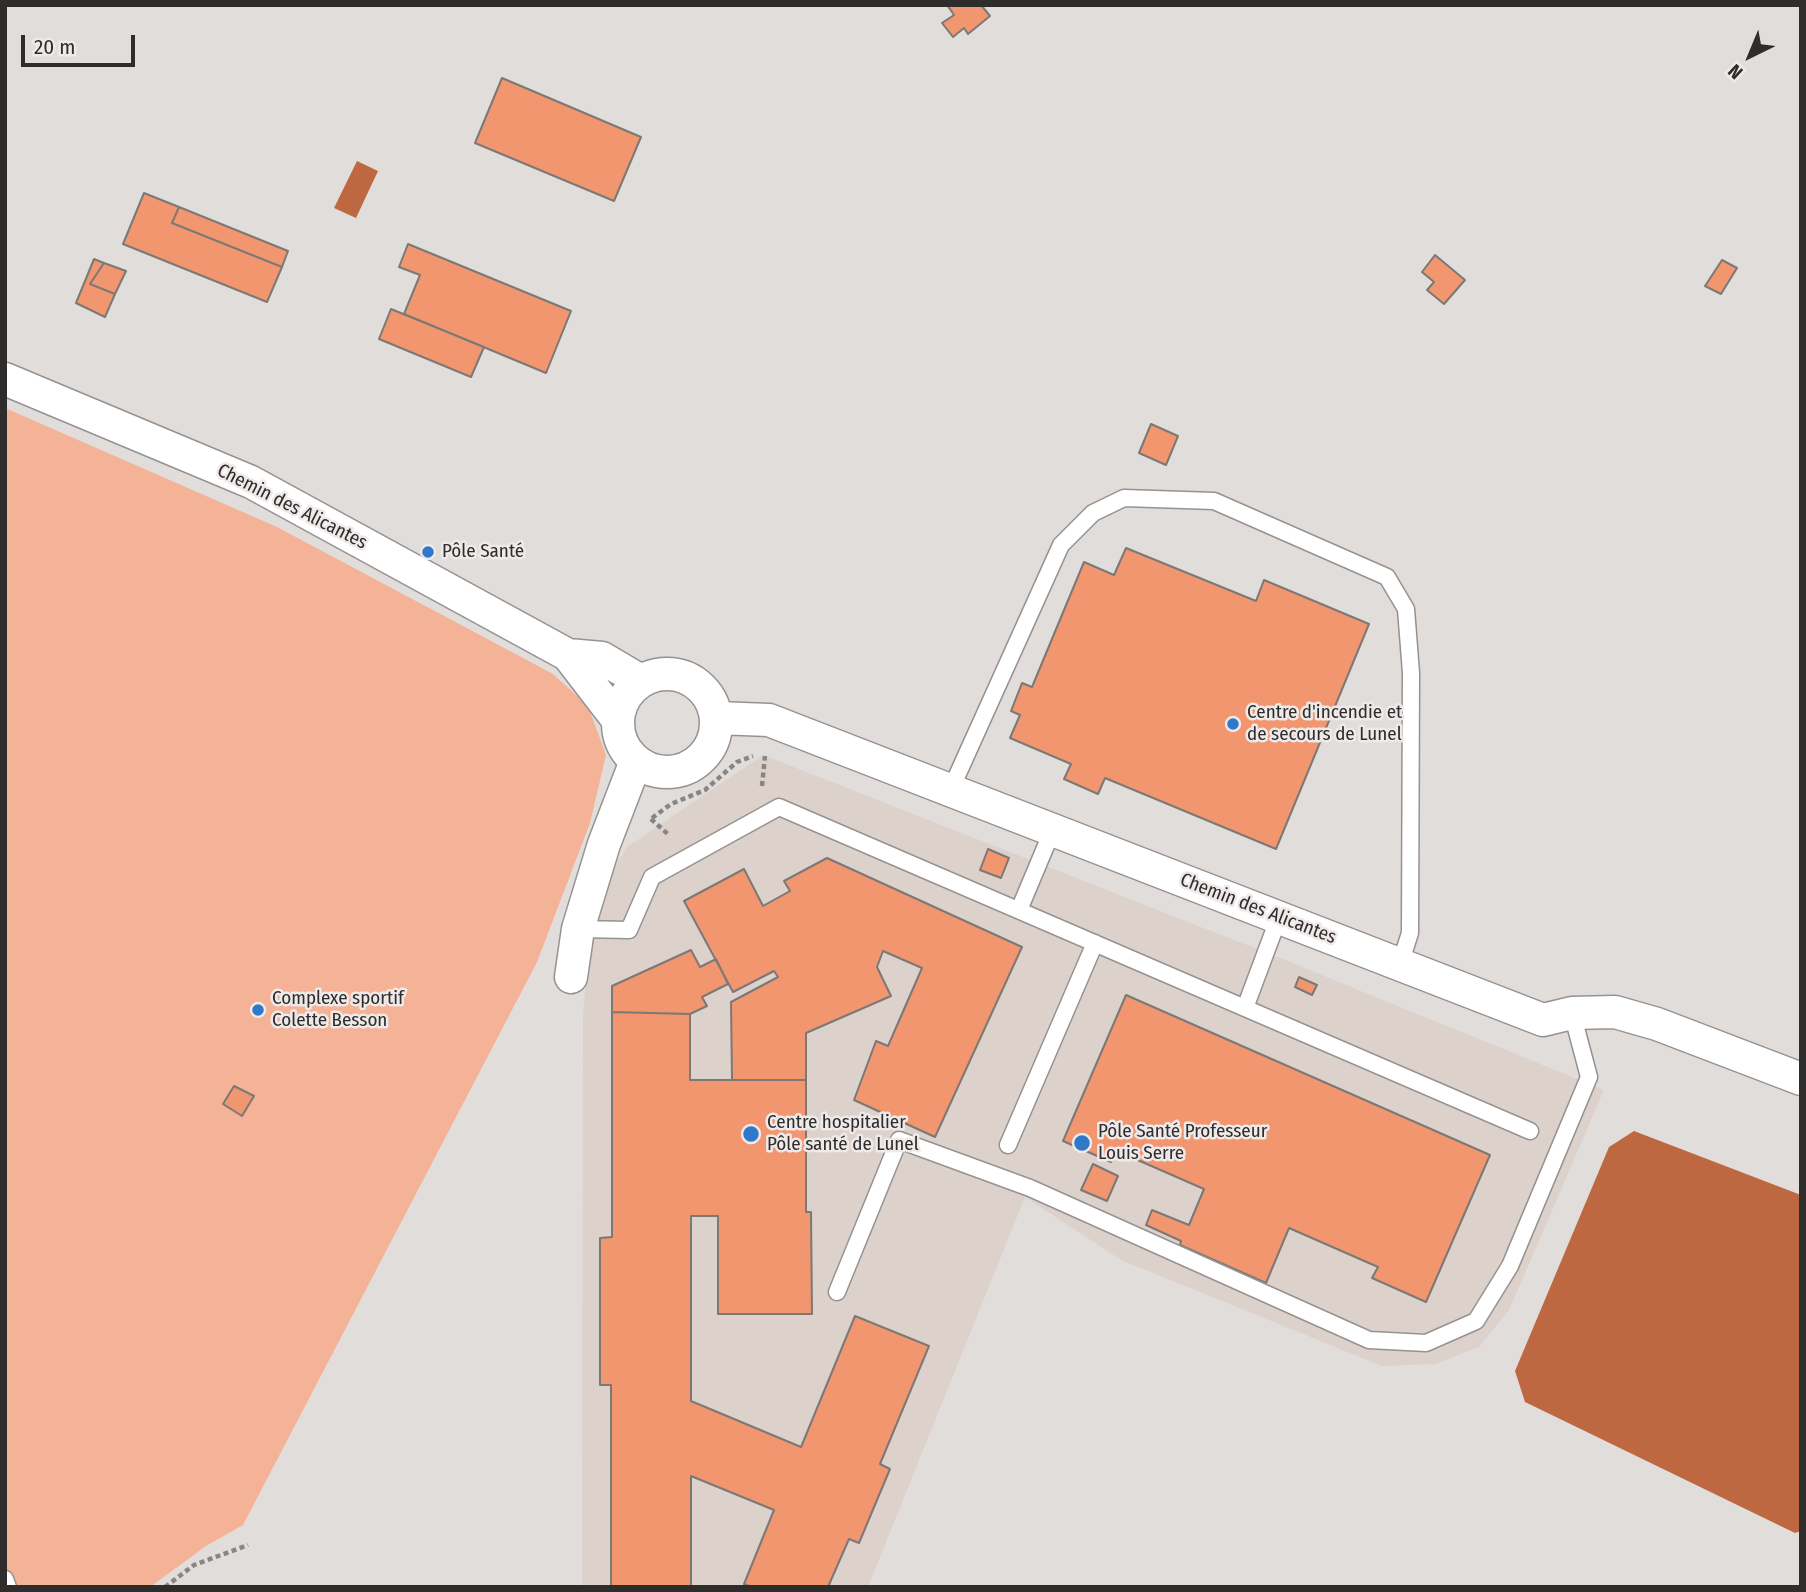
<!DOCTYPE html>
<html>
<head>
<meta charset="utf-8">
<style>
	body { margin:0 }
	#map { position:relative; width:1806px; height:1592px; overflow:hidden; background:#e1dddb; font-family:"Fira Sans Condensed",sans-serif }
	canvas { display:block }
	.frame { position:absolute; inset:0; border:7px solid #2e2d2c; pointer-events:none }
	.north { position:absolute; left:1715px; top:21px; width:70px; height:70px; -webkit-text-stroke:5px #efeae9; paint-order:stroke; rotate:223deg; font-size:19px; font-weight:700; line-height:28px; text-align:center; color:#2e2d2c }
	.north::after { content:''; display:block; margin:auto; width:24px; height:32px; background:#2e2d2c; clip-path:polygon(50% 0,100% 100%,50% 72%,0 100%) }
	.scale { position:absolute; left:21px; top:35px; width:114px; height:32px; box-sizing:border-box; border:4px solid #2e2d2c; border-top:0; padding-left:9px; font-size:21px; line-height:24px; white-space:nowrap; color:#2e2d2c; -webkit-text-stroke:5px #efeae9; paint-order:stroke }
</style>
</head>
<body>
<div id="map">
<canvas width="1806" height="1592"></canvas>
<div class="frame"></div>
<div class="north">N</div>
<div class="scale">20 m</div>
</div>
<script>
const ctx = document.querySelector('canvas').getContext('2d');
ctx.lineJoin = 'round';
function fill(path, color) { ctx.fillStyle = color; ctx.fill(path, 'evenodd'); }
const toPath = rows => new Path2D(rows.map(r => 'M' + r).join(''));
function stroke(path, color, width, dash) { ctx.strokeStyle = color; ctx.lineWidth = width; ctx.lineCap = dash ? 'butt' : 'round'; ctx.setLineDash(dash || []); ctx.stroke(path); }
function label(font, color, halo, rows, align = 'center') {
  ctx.font = font + ' "Fira Sans Condensed",sans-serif'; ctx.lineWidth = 5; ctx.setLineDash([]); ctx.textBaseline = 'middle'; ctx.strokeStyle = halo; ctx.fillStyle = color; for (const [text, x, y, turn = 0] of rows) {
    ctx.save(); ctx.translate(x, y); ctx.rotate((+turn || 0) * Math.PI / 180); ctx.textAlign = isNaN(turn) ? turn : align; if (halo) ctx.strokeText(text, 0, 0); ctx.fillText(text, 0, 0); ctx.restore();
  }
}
const built = toPath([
	[763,755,1280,958,1604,1090,1509,1310,1479,1347,1436,1364,1382,1366,1121,1260,1025,1197,868,1587,582,1587,583,1013,594,900,627,847]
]);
const green = toPath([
	[5,408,277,527,553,674,588,706,606,755,590,823,537,962,243,1525,206,1546,150,1587,5,1587]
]);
const water = toPath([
	[357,161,378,171,356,218,334,208],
	[1634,1131,1801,1195,1801,1531,1795,1533,1525,1402,1515,1371,1609,1147]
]);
const building = toPath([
	[947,5,981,5,990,16,968,34,964,28,953,37,942,23,954,15,947,5],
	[502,78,641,137,614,201,475,143,502,78],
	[144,193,179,207,172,223,282,267,267,302,123,244,144,193],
	[179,207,288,251,282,267,172,223,179,207],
	[408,244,571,311,546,373,404,314,420,275,399,267,408,244],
	[1435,255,1465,280,1444,304,1427,290,1434,282,1422,272,1435,255],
	[94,259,104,263,90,284,115,294,105,317,76,303,94,259],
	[1722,260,1737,268,1721,294,1705,286,1722,260],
	[104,263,126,271,115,294,90,284,104,263],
	[391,309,484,347,471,377,379,339,391,309],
	[1151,424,1178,436,1166,465,1139,453,1151,424],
	[1126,548,1256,601,1264,580,1369,624,1276,849,1105,778,1098,794,1064,779,1071,764,1010,738,1020,715,1011,711,1022,683,1032,687,1084,562,1114,575,1126,548],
	[988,849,1009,858,1001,878,980,870,988,849],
	[827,858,1022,947,935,1137,854,1100,876,1041,888,1046,922,968,883,951,877,967,891,996,806,1033,806,1080,732,1080,731,1002,778,977,774,971,733,992,684,901,744,869,763,906,790,891,784,881,827,858],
	[691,950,700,967,716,959,728,984,702,997,707,1006,690,1014,612,1012,612,986,691,950],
	[1299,977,1317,985,1312,995,1295,987,1299,977],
	[1126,995,1490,1155,1426,1302,1372,1278,1378,1267,1289,1228,1266,1283,1180,1245,1181,1241,1146,1225,1152,1210,1189,1225,1204,1189,1117,1151,1111,1162,1063,1141,1126,995],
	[612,1012,690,1014,690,1080,806,1080,806,1212,811,1212,812,1314,718,1314,718,1216,691,1216,691,1401,801,1447,855,1316,929,1346,880,1464,890,1469,859,1543,849,1539,828,1587,752,1587,744,1584,774,1510,691,1476,691,1587,611,1587,611,1385,600,1385,600,1238,612,1237,612,1012],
	[234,1086,254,1096,242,1116,223,1104,234,1086],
	[1093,1164,1118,1176,1107,1201,1081,1190,1093,1164]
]);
const path = toPath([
	[762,786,765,756],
	[652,818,671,804,705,790,737,762,753,756],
	[651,819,670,836],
	[165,1587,194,1565,248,1545]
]);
const lane = toPath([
	[951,789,1061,545,1093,513,1124,498,1214,501,1387,577,1406,609,1411,673,1410,933,1400,964],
	[1019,910,1053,829],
	[578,929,629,930,652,877,779,807,1530,1131],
	[1245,1008,1279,917],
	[1008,1145,1095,943],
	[837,1292,899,1140,1030,1188,1369,1340,1426,1343,1476,1321,1510,1266,1589,1077,1572,1013],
	[5,1579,8,1587]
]);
const street = toPath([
	[5,379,251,482,568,655,618,720],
	[568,655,602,658,641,681],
	'618 723a49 49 0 1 1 98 0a49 49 0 1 1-98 0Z',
	[717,718,769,720,1543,1020,1572,1013,1615,1012,1657,1024,1801,1079],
	[571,977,578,929,604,844,636,761]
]);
const markers = [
	[428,552,7,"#3079ca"],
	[1233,724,7,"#3079ca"],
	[258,1010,7,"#3079ca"],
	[751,1134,9,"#3079ca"],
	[1082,1143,9,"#3079ca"]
];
const streetNames = [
	["Chemin des Alicantes",292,507,27],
	["Chemin des Alicantes",1258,909,21]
];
const poiNames = [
	["Pôle Santé",442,552],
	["Centre d'incendie et",1247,713],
	["de secours de Lunel",1247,735],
	["Complexe sportif",272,999],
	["Colette Besson",272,1021],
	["Centre hospitalier",767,1123],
	["Pôle santé de Lunel",767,1145],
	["Pôle Santé Professeur",1098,1132],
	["Louis Serre",1098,1154]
];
fill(built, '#ddd1cc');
fill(green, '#f4b296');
fill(water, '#be6842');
fill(building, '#f1966f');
stroke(building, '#7b7876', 2);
stroke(lane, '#969291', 19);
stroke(street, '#969291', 35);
stroke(path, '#888584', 4.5, [5, 3.5]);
stroke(lane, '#fff', 16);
stroke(street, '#fff', 32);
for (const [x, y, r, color] of markers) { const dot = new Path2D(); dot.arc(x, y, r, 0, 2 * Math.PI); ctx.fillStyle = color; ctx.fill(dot); stroke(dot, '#efeae9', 2.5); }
label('19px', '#2e2d2c', '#efeae9', streetNames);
label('19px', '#2e2d2c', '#efeae9', poiNames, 'left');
</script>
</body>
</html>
